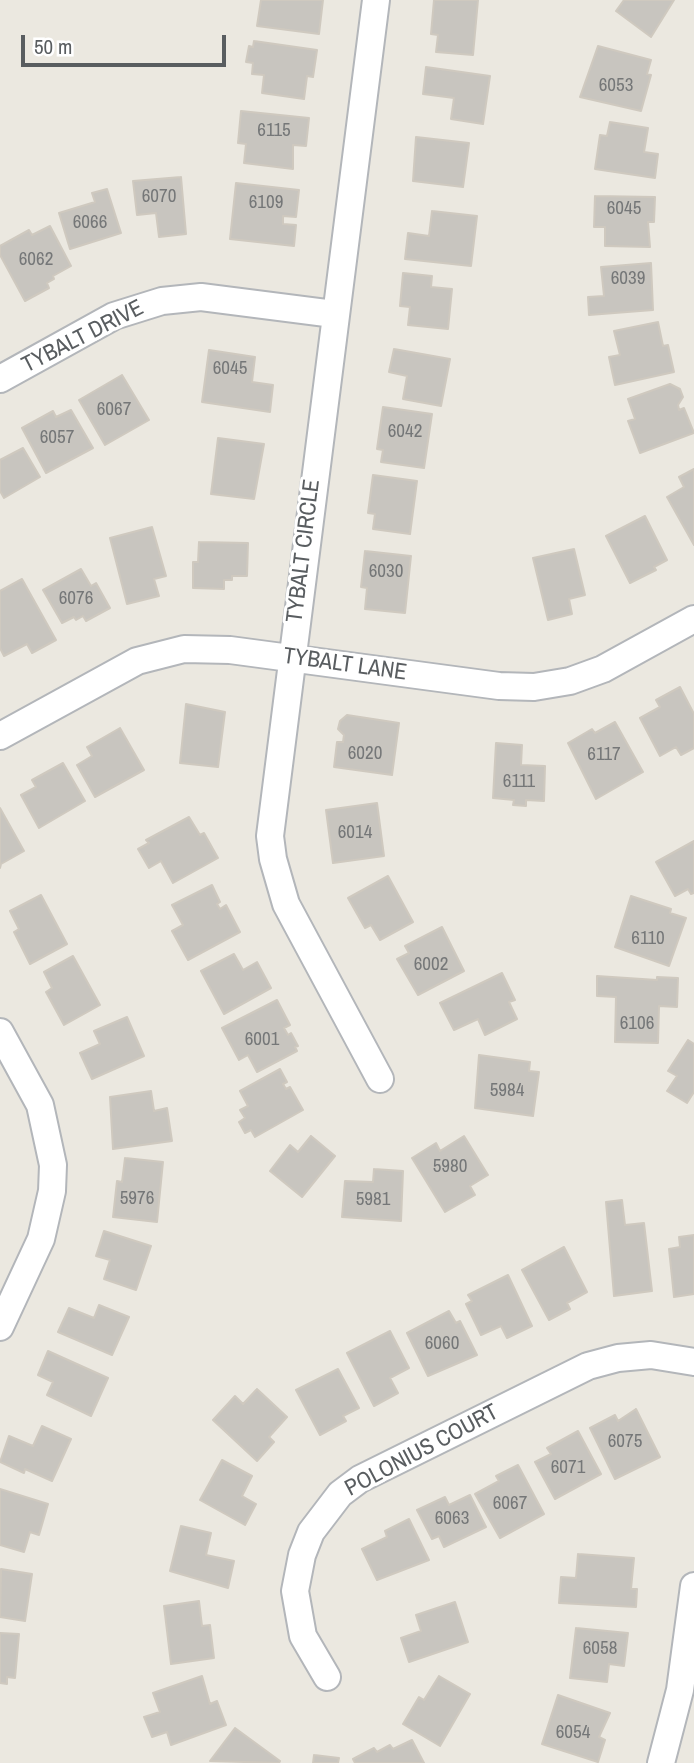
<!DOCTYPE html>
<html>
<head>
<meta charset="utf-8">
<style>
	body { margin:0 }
	#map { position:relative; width:694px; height:1763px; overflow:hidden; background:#ebe8e0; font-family:"Archivo Narrow",sans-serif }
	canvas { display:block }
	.scale { position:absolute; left:21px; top:35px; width:205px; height:32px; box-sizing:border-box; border:4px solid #595d60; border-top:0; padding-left:9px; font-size:21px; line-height:24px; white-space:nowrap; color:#595d60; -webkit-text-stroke:5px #fff; paint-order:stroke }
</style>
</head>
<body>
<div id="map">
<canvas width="694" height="1763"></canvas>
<div class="scale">50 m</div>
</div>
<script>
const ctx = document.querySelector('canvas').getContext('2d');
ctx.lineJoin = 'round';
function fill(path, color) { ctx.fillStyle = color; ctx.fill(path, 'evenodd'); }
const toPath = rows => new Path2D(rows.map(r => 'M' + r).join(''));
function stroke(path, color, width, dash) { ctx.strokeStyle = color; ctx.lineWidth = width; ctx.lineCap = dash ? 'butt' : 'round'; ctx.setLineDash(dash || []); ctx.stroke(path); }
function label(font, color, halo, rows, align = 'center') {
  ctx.font = font + ' "Archivo Narrow",sans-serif'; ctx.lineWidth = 6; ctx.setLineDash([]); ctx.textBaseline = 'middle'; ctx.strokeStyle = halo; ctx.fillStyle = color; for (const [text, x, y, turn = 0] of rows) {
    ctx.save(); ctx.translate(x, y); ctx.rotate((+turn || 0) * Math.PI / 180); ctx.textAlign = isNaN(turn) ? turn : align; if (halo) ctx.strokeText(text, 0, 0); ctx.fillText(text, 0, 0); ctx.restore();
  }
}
const building = toPath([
	[261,0,323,0,319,34,257,26,261,0],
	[434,0,478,0,473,55,436,52,438,35,431,34,434,0],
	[624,0,674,0,651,37,616,11,624,0],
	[254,41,317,50,313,77,307,76,304,99,262,93,264,75,252,74,253,63,246,62,249,46,253,47,254,41],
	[598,46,651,60,647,74,651,75,641,111,580,97,598,46],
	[426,67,490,76,483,124,451,119,454,98,423,94,426,67],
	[241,111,309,118,306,146,293,145,293,169,244,163,246,144,238,143,241,111],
	[610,122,648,128,644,152,658,154,655,178,595,169,600,135,607,136,610,122],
	[416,137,469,143,463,187,413,181,416,137],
	[181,177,186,234,159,237,156,213,137,215,133,181,181,177],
	[236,183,299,190,296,217,283,216,283,224,296,225,294,246,230,239,236,183],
	[107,189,121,233,70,249,59,213,95,202,92,193,107,189],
	[595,196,655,197,654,222,648,222,650,247,605,246,605,227,594,227,595,196],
	[432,211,477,216,471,266,405,259,408,233,429,236,432,211],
	[50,226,71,266,53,276,54,279,47,283,49,288,25,301,0,255,0,246,29,230,32,235,50,226],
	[651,263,653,310,589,315,588,297,604,296,601,267,651,263],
	[403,273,432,276,431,287,452,289,448,329,408,325,410,307,400,306,403,273],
	[658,322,663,346,668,345,674,372,615,385,609,357,620,355,614,331,658,322],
	[394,349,450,359,441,406,403,399,407,376,389,372,394,349],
	[209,350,255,357,252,382,273,385,270,412,202,402,209,350],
	[122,375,149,420,105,445,79,400,122,375],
	[670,384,680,389,683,397,678,405,679,410,684,408,694,433,640,453,628,421,635,419,628,399,670,384],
	[383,407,432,414,424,468,381,462,383,450,377,449,383,407],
	[71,410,93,448,46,473,22,428,53,411,56,417,71,410],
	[218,438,264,444,254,499,211,494,218,438],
	[23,448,40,477,4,498,0,491,0,460,23,448],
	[694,469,694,545,667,497,684,487,679,477,694,469],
	[373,475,417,481,410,534,373,529,375,514,368,513,373,475],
	[645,516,667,560,654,567,656,570,630,583,606,536,645,516],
	[152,527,166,576,154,579,159,596,127,604,110,538,152,527],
	[199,542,248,543,247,576,232,576,232,580,224,580,224,589,193,588,193,562,198,562,199,542],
	[574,549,585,595,569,599,572,614,548,620,533,558,574,549],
	[365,551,411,556,405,613,365,609,367,588,361,587,365,551],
	[81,569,91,586,96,583,110,608,86,621,83,616,76,620,74,617,62,623,43,590,81,569],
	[22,579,56,640,32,653,27,644,4,656,0,648,0,591,22,579],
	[680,687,694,714,694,748,681,755,676,747,660,756,640,718,660,707,656,700,680,687],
	[186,704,225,712,218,767,180,763,186,704],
	[347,715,399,723,392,775,334,767,337,742,343,742,344,735,338,729,340,721,347,715],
	[615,722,643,772,596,799,568,743,592,729,595,733,615,722],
	[120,728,144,770,95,797,77,765,92,756,87,747,120,728],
	[496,743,522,745,521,765,545,766,544,801,526,800,526,806,513,805,514,800,493,798,496,743],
	[63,763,85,801,39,828,21,795,36,787,32,780,63,763],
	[377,803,384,856,333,863,326,810,377,803],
	[0,808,24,851,1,864,0,868,0,808],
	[189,817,200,835,204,833,218,858,173,883,161,861,149,868,138,849,149,843,146,840,189,817],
	[694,841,694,893,691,894,688,889,675,896,656,862,694,841],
	[388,876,413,922,380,940,371,925,365,928,348,898,388,876],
	[212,885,220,902,217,904,220,909,226,905,240,932,188,960,172,931,183,925,172,905,212,885],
	[41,895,67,944,30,964,14,932,19,929,10,911,41,895],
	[631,896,671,909,670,913,686,918,669,966,615,947,631,896],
	[442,927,464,971,418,995,397,959,409,953,405,946,442,927],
	[234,954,243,970,257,962,271,988,224,1014,201,971,234,954],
	[73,956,100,1005,64,1025,46,992,52,988,44,972,73,956],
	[502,973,515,1000,509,1002,517,1019,485,1035,478,1019,454,1030,440,1003,502,973],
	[597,976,657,980,657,977,678,978,677,1007,659,1006,658,1043,615,1042,616,997,597,996,597,976],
	[277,1000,290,1025,284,1028,288,1035,291,1033,298,1046,295,1047,297,1051,257,1072,248,1055,239,1060,222,1028,277,1000],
	[127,1017,144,1056,92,1079,80,1053,100,1044,94,1031,127,1017],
	[688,1040,694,1044,694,1092,687,1103,667,1091,677,1076,668,1071,688,1040],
	[479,1055,530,1062,529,1071,539,1072,533,1116,475,1108,479,1055],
	[280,1069,287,1082,283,1084,286,1089,290,1087,303,1110,255,1137,251,1130,245,1133,239,1122,245,1118,240,1110,248,1106,240,1091,280,1069],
	[151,1091,154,1111,167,1108,172,1141,113,1149,110,1097,151,1091],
	[311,1136,335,1156,302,1197,270,1171,290,1145,298,1152,311,1136],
	[464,1136,488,1175,470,1186,475,1195,445,1212,412,1158,436,1143,440,1151,464,1136],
	[125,1158,163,1162,157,1222,113,1217,117,1181,122,1182,125,1158],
	[374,1169,403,1171,401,1221,342,1217,345,1181,373,1182,374,1169],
	[622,1200,625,1225,644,1223,652,1291,614,1296,606,1202,622,1200],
	[104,1231,151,1246,136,1290,104,1279,110,1260,96,1256,104,1231],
	[694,1235,694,1294,674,1297,669,1249,680,1247,679,1237,694,1235],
	[564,1247,587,1292,567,1303,570,1309,549,1320,522,1270,564,1247],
	[508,1275,532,1326,507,1338,501,1326,481,1335,466,1304,472,1301,468,1295,508,1275],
	[99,1305,129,1317,112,1355,58,1332,69,1308,94,1318,99,1305],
	[449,1311,456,1323,460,1321,477,1355,428,1376,407,1333,449,1311],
	[390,1331,409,1368,390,1378,398,1393,374,1406,347,1353,390,1331],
	[48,1351,108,1378,91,1416,47,1395,53,1382,38,1375,48,1351],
	[338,1369,359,1408,343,1416,346,1421,320,1435,296,1390,338,1369],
	[257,1389,287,1417,269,1437,274,1442,257,1461,213,1420,235,1396,243,1404,257,1389],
	[636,1409,660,1457,615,1479,590,1428,615,1415,618,1421,636,1409],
	[42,1426,71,1439,52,1481,25,1469,24,1473,0,1462,9,1436,33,1446,42,1426],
	[578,1431,601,1474,555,1499,535,1462,551,1454,547,1448,578,1431],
	[222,1460,252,1476,242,1496,256,1504,245,1525,200,1500,222,1460],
	[518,1465,544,1514,500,1538,475,1494,499,1481,496,1476,518,1465],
	[0,1489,48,1504,39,1535,30,1532,24,1552,0,1545,0,1489],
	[470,1495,486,1527,444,1547,439,1536,432,1539,417,1510,445,1497,449,1505,470,1495],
	[409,1519,429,1560,377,1580,362,1549,387,1537,385,1531,409,1519],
	[181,1526,211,1533,206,1555,234,1561,228,1588,170,1571,181,1526],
	[578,1554,634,1558,631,1589,637,1589,636,1607,559,1603,561,1577,576,1578,578,1554],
	[1,1569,32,1574,25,1621,0,1617,1,1569],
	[199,1601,202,1626,210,1625,214,1658,171,1664,164,1606,199,1601],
	[455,1602,468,1642,409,1662,401,1638,421,1631,416,1615,455,1602],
	[576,1628,628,1633,624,1666,609,1664,607,1682,570,1678,576,1628],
	[0,1633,19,1634,15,1678,7,1677,7,1684,0,1683,0,1633],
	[202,1676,210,1704,217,1701,226,1725,171,1745,167,1732,152,1737,144,1717,160,1712,153,1693,202,1676],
	[439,1676,470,1694,440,1746,403,1724,419,1697,424,1700,439,1676],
	[558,1695,610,1713,599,1737,605,1740,598,1762,542,1744,558,1695],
	[235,1728,280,1761,279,1763,210,1761,235,1728],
	[412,1740,424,1763,355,1763,353,1759,374,1748,377,1752,390,1745,393,1749,412,1740],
	[314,1755,339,1758,338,1763,313,1763,314,1755]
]);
const street = toPath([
	[376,0,270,836,273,859,286,904,380,1079],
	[0,379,114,316,162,301,201,297,334,314],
	[0,736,137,661,184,649,230,650,499,686,534,687,570,681,603,669,694,619],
	[0,1032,40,1105,53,1165,52,1191,41,1239,0,1327],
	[327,1677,303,1636,295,1591,302,1555,311,1532,340,1494,360,1479,588,1366,618,1358,651,1355,694,1362],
	[661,1763,680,1690,694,1586]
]);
const numberNames = [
	["6053",616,86],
	["6115",274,131],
	["6070",159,197],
	["6109",266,203],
	["6045",624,209],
	["6066",90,223],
	["6062",36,260],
	["6039",628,279],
	["6045",230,369],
	["6067",114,410],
	["6042",405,432],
	["6057",57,438],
	["6030",386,572],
	["6076",76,599],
	["6020",365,754],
	["6117",604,755],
	["6111",519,782],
	["6014",355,833],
	["6110",648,939],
	["6002",431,965],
	["6106",637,1024],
	["6001",262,1040],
	["5984",507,1091],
	["5980",450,1167],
	["5976",137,1199],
	["5981",373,1200],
	["6060",442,1344],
	["6075",625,1442],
	["6071",568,1468],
	["6067",510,1504],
	["6063",452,1519],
	["6058",600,1649],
	["6054",573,1733]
];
const streetNames = [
	["TYBALT DRIVE",83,337,-27],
	["TYBALT CIRCLE",304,551,-83],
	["TYBALT LANE",345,665,8],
	["POLONIUS COURT",422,1451,-28]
];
fill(building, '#c8c5bf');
stroke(building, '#cfc9bf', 2);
stroke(street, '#b3b6ba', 30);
stroke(street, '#fff', 26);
label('19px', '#757778', null, numberNames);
label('23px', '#595d60', '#fff', streetNames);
</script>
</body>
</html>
